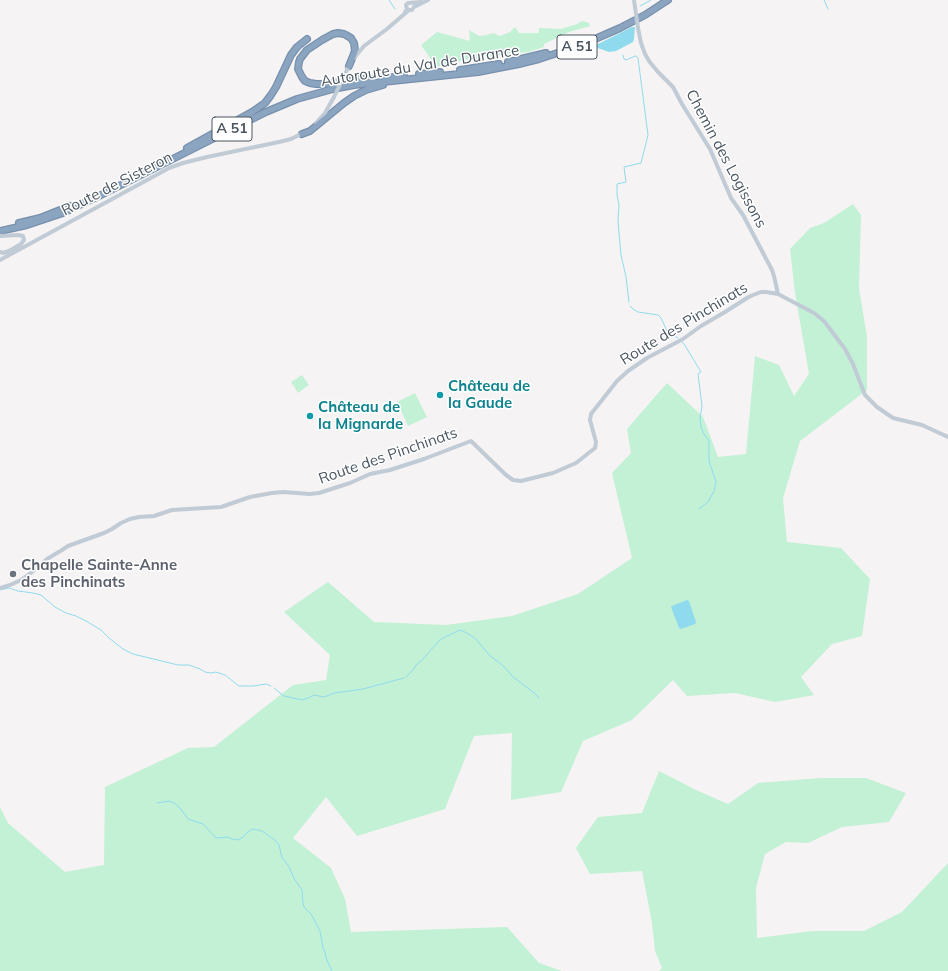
<!DOCTYPE html>
<html>
<head>
<meta charset="utf-8">
<style>
	body { margin:0 }
	canvas { display:block; background:#f5f3f3 }
</style>
</head>
<body>
<canvas width="948" height="971"></canvas>
<script>
const ctx = document.querySelector('canvas').getContext('2d');
ctx.lineJoin = 'round';
function fill(path, color) { ctx.fillStyle = color; ctx.fill(path, 'evenodd'); }
const toPath = rows => new Path2D(rows.map(r => 'M' + r).join(''));
function stroke(path, color, width, dash) { ctx.strokeStyle = color; ctx.lineWidth = width; ctx.lineCap = dash ? 'butt' : 'round'; ctx.setLineDash(dash || []); ctx.stroke(path); }
function label(font, color, halo, rows, align = 'center') {
  ctx.font = font + ' Mulish,sans-serif'; ctx.lineWidth = 3; ctx.setLineDash([]); ctx.textBaseline = 'middle'; ctx.strokeStyle = halo; ctx.fillStyle = color; for (const [text, x, y, turn = 0] of rows) {
    ctx.save(); ctx.translate(x, y); ctx.rotate((+turn || 0) * Math.PI / 180); ctx.textAlign = isNaN(turn) ? turn : align; if (halo) ctx.strokeText(text, 0, 0); ctx.fillText(text, 0, 0); ctx.restore();
  }
}
const green = toPath([
	[582,21,589,23,590,26,569,32,544,44,544,47,528,52,474,58,436,67,421,45,437,32,470,41,469,30,479,36,487,35,493,33,500,36,510,32,515,27,519,33,539,33,539,28,561,29,577,24],
	[853,204,861,215,859,288,867,337,867,390,800,441,783,498,787,542,841,548,870,579,862,636,832,644,801,677,814,695,775,702,735,693,687,696,673,680,632,720,583,741,561,792,511,800,512,733,474,736,445,809,357,836,326,797,293,838,331,868,345,899,351,932,507,927,539,963,562,971,0,971,0,807,8,823,65,872,104,865,105,787,188,748,214,747,293,685,326,680,330,655,284,612,328,582,374,622,446,625,512,616,578,594,632,558,612,473,631,453,627,429,667,383,703,417,718,457,746,454,755,356,779,365,794,396,809,374,795,293,790,249,810,228,824,223],
	[302,375,309,385,298,393,291,382],
	[415,393,427,417,408,426,397,402],
	[659,771,696,790,728,804,758,783,821,778,866,778,906,793,889,822,842,827,808,843,786,842,765,854,756,888,757,938,812,931,864,931,902,912,948,863,948,971,659,971,662,968,655,951,652,923,642,871,590,874,576,848,598,817,642,813]
]);
const water = toPath([
	[632,27,635,27,634,39,633,42,616,51,609,52,595,47,594,46],
	[687,600,689,601,696,622,695,624,681,629,679,628,671,607,672,606]
]);
const stream = toPath([
	[389,0,395,9],
	[824,0,828,9],
	[640,6,651,0],
	[623,55,624,59,626,60,635,56,636,56,638,58,648,135,641,163,624,167,626,182,617,184,617,195,619,205,618,221,621,255,626,277,629,302],
	[630,306,633,309,638,312,658,315,661,318,668,333,678,338],
	[682,342,684,344,701,372,698,374,702,406,700,418,701,427,704,434,709,441,709,461,716,482,714,491,708,502,699,509],
	[0,590,9,588,18,591,33,593,41,595,55,607,66,613,76,616,86,621,101,630,109,638,123,649,133,654,178,665,189,665,200,669,205,672,211,673,216,672,225,675,239,686,253,686,266,684,271,686],
	[406,677,414,669,416,665,422,660,439,641,443,638,460,630,463,631,475,638,490,656,500,663,507,670,513,677,533,692,539,698],
	[274,688,284,696,302,700,308,698,314,695,324,697,335,693,363,689,404,678],
	[157,803,169,801,174,803,180,808,188,819,203,824,216,838,228,837,232,839,238,840,243,837,249,831,253,829,262,831,276,841,279,845,282,858,288,865,295,880,302,890,303,903,304,907,311,914,320,931,323,948,325,952,326,958,332,971]
]);
const secondary = toPath([
	[634,0,635,7],
	[405,12,407,9,406,5,408,3,421,2],
	[638,28,641,43,645,54,649,61,658,72,673,87,682,104,710,149,731,198,743,215,772,270,774,276,778,294],
	[354,58,364,46,387,29,409,10,412,10,414,7,428,0],
	[344,76,350,64],
	[316,123,325,113,334,97],
	[0,236,18,235,23,236,24,240,21,244,9,251,3,253,0,252],
	[0,260,160,173,169,168,183,163,207,157,279,142,291,139,303,133],
	[0,588,10,585,21,580,32,572,47,559,62,550,68,546,104,533,112,529,121,523,130,519,139,517,154,516,172,510,221,507,250,497,272,493,283,492,310,494,319,493,350,483,370,474,390,470,424,459,471,441,506,475,513,480,521,481,553,473,576,463,595,448,596,442,590,420,591,414,617,381,628,371,647,358,683,339,701,326,725,312,747,298,753,295,761,292,766,292,778,294,814,313,824,321,845,349,853,364,865,395,877,407,893,418,922,425,948,437]
]);
const highway = toPath([
	[508,62,546,53],
	[349,66,355,51,354,43,351,38,346,35,344,34,338,33,333,34,322,40,307,50,300,59,299,62,298,69,302,77,305,81,310,83,316,84,328,84,359,79,373,79],
	[460,70,499,64],
	[419,74,440,72],
	[385,78,404,76],
	[302,134,310,131,344,103,354,96,366,90,383,85],
	[187,148,252,112,265,103,271,95,276,87,291,55,297,47,307,39],
	[19,223,40,218,70,206],
	[0,231,27,225,63,213,99,196,266,112,297,99,333,89,354,85,478,72,519,64,539,59,579,46,620,28,645,15,668,0]
]);
const secondaryBridge = toPath([
	[635,7,638,28],
	[334,97,344,76]
]);
const markers = [
	[440,395,4,"#0f9aa8"],
	[310,416,4,"#0f9aa8"],
	[13,574,4,"#6b7280"]
];
const shields = [
	[577,47,40],
	[232,129,40]
];
const shieldNames = [
	["A 51",577,47],
	["A 51",232,129]
];
const streetNames = [
	["Autoroute du Val de Durance",420,66,-9],
	["Chemin des Logissons",726,159,62],
	["Route de Sisteron",117,184,-27],
	["Route des Pinchinats",684,324,-31],
	["Route des Pinchinats",388,456,-19]
];
const cultureNames = [
	["Château de",448,386],
	["la Gaude",448,403],
	["Château de",318,407],
	["la Mignarde",318,424]
];
const worshipNames = [
	["Chapelle Sainte-Anne",21,565],
	["des Pinchinats",21,582]
];
fill(green, '#c3f1d5');
fill(water, '#90daee');
stroke(stream, '#90daee', 1);
stroke(highway, '#7690ad', 8);
stroke(secondary, '#c1cbd6', 4);
stroke(highway, '#8ba5c1', 5.5);
stroke(secondaryBridge, '#c1cbd6', 4);
for (const [x, y, r, color] of markers) { const dot = new Path2D(); dot.arc(x, y, r, 0, 2 * Math.PI); ctx.fillStyle = color; ctx.fill(dot); stroke(dot, '#fff', 1.5); }
for (const [x, y, w] of shields) { const box = new Path2D(); box.roundRect(x - w / 2, y - 12, w, 24, 3); ctx.fillStyle = '#fff'; ctx.fill(box); stroke(box, '#4a5661', 1); }
label('bold 14px', '#4a5661', null, shieldNames);
label('15px', '#4a5661', '#fff', streetNames);
label('bold 15px', '#0d838f', '#fff', cultureNames, 'left');
label('bold 15px', '#5b616d', '#fff', worshipNames, 'left');
</script>
</body>
</html>
